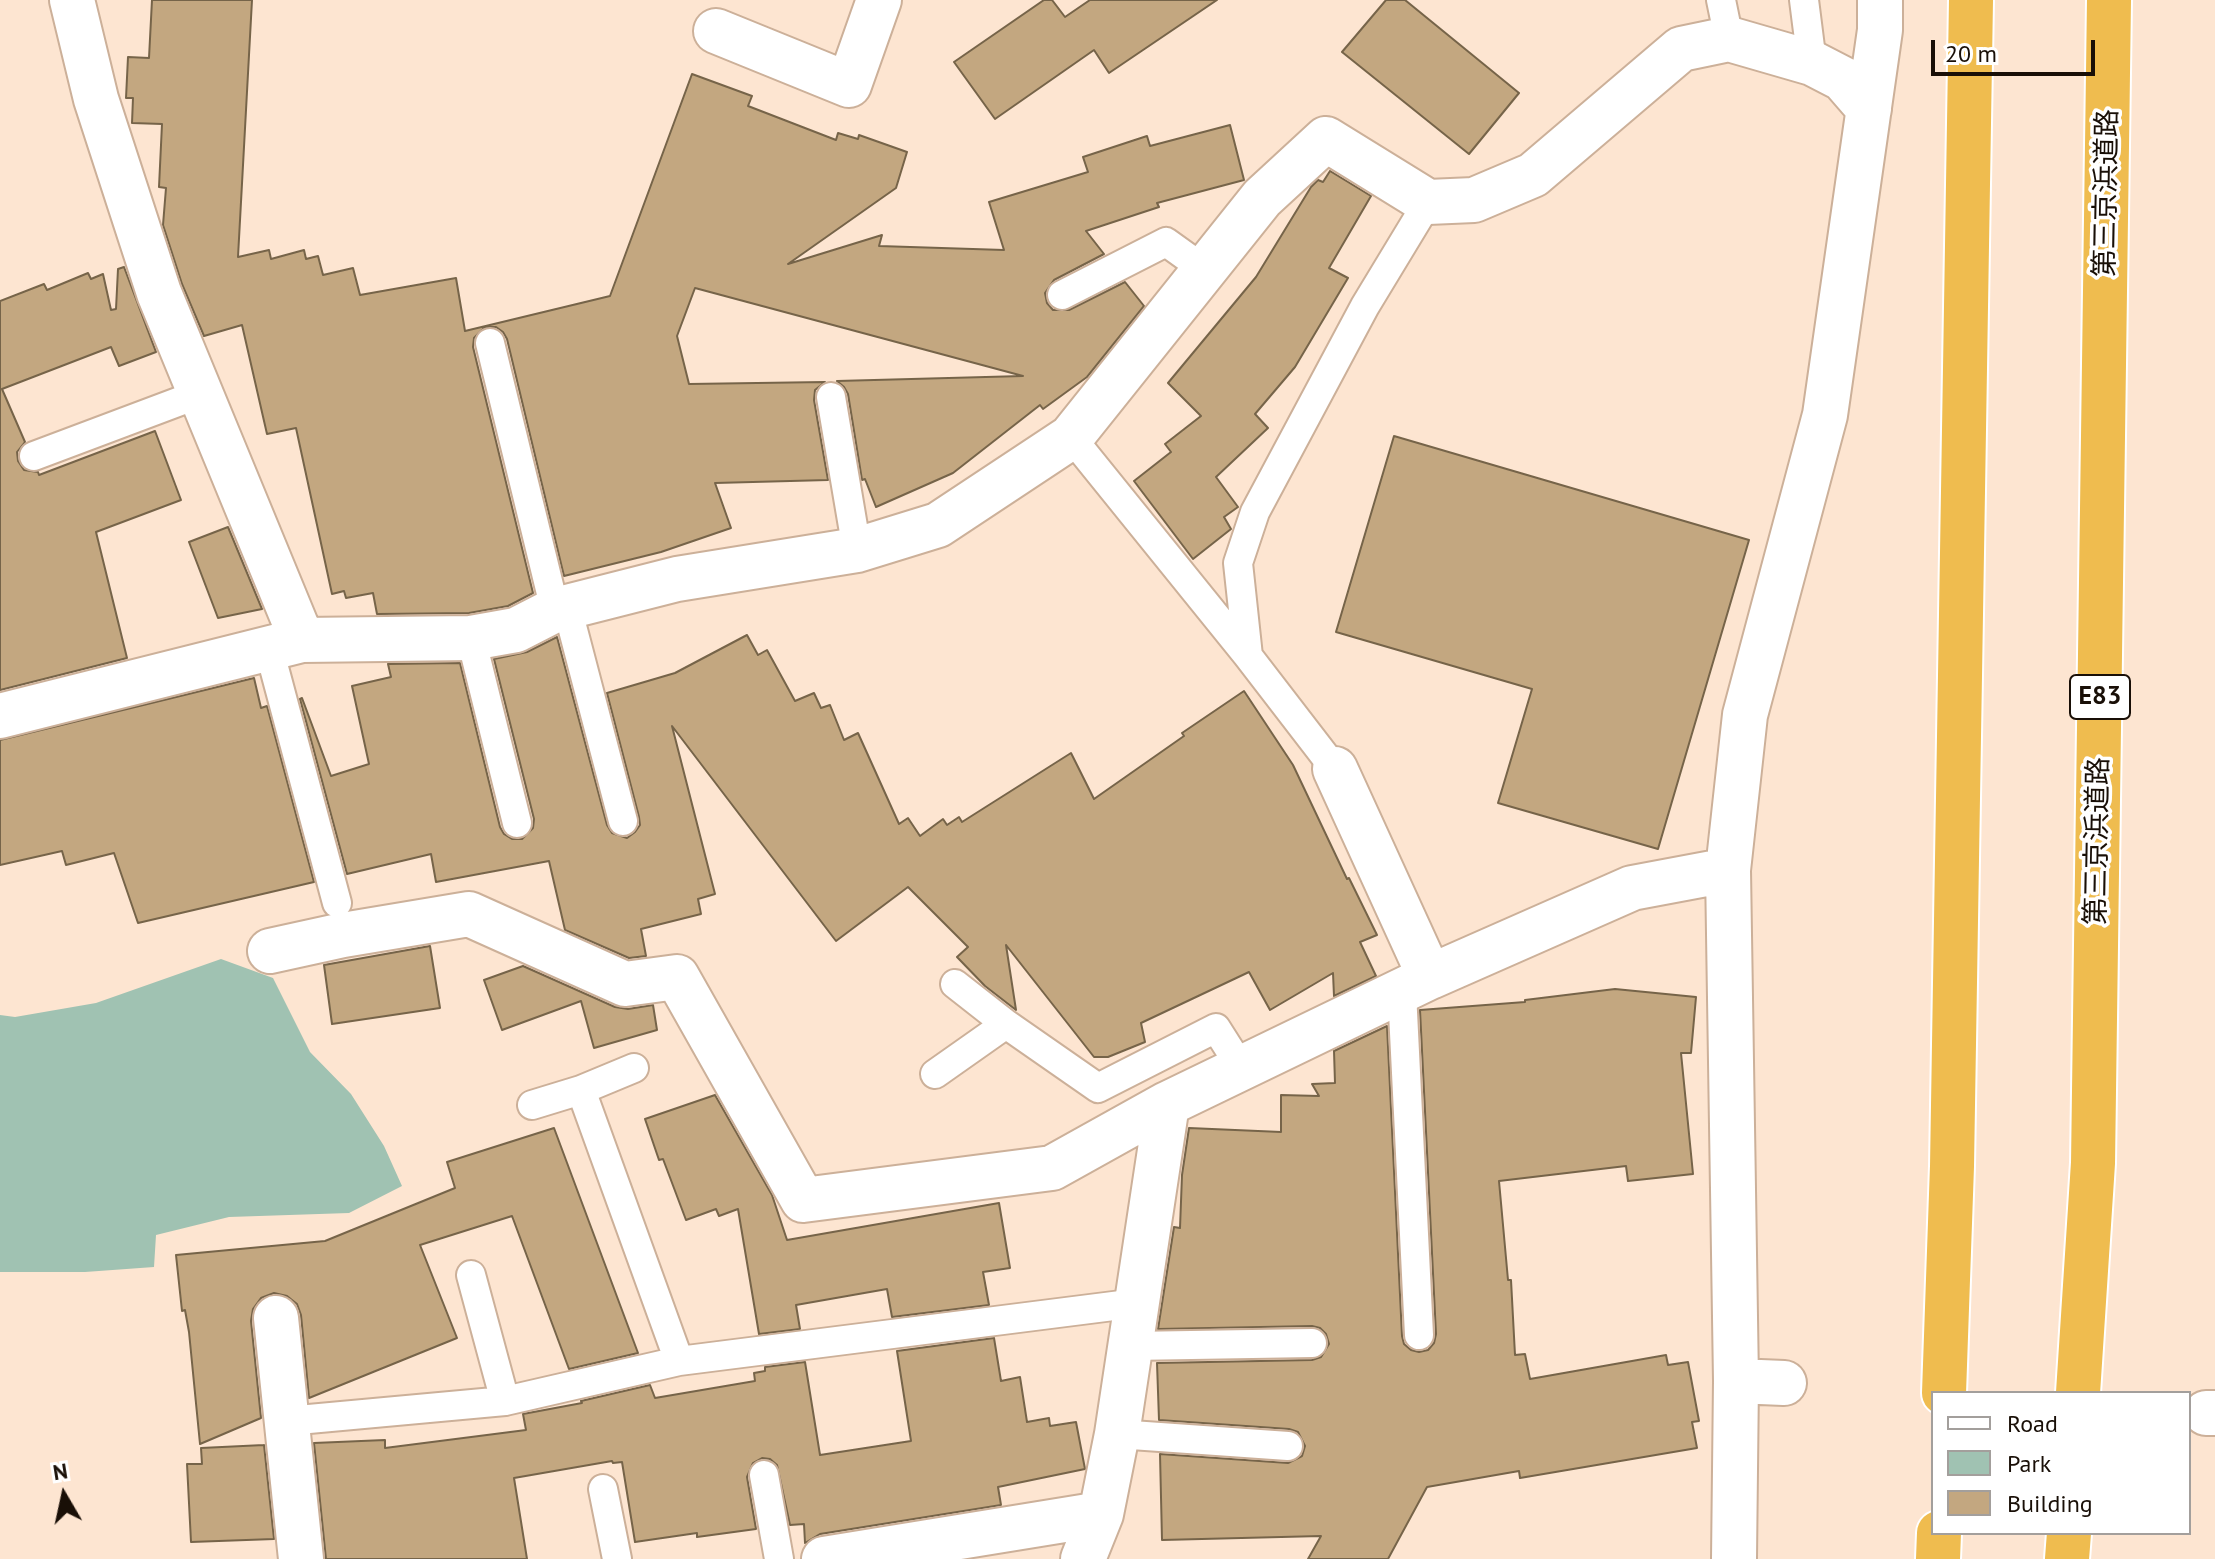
<!DOCTYPE html>
<html>
<head>
<meta charset="utf-8">
<style>
	body { margin:0 }
	#map { position:relative; width:2215px; height:1559px; overflow:hidden; background:#fde5d1; font-family:"PT Sans",sans-serif }
	canvas { display:block }
	.legend { position:absolute; left:1931px; top:1391px; width:260px; height:144px; box-sizing:border-box; background:#fff; border:2px solid #a39f9c; margin:0; padding:10px 14px; list-style:none; font-size:24px; color:#190f07 }
	.legend li { display:flex; align-items:center; gap:16px; height:40px }
	.legend b { width:40px; border:2px solid #a39f9c }
	.north { position:absolute; left:24px; top:1455px; width:80px; height:80px; -webkit-text-stroke:6px #fff; paint-order:stroke; rotate:351deg; font-size:22px; font-weight:700; line-height:32px; text-align:center; color:#190f07 }
	.north::after { content:''; display:block; margin:auto; width:28px; height:36px; background:#190f07; clip-path:polygon(50% 0,100% 100%,50% 72%,0 100%) }
	.scale { position:absolute; left:1931px; top:40px; width:164px; height:36px; box-sizing:border-box; border:4px solid #190f07; border-top:0; padding-left:10px; font-size:24px; line-height:28px; white-space:nowrap; color:#190f07; -webkit-text-stroke:6px #fff; paint-order:stroke }
</style>
</head>
<body>
<div id="map">
<canvas width="2215" height="1559"></canvas>
<ul class="legend">
<li><b style="height:10px;background:#fff"></b>Road</li>
<li><b style="height:22px;background:#a0c2b2"></b>Park</li>
<li><b style="height:22px;background:#c3a780"></b>Building</li>
</ul>
<div class="north">N</div>
<div class="scale">20 m</div>
</div>
<script>
const ctx = document.querySelector('canvas').getContext('2d');
ctx.lineJoin = 'round';
function fill(path, color) { ctx.fillStyle = color; ctx.fill(path, 'evenodd'); }
const toPath = rows => new Path2D(rows.map(r => 'M' + r).join(''));
function stroke(path, color, width, dash) { ctx.strokeStyle = color; ctx.lineWidth = width; ctx.lineCap = dash ? 'butt' : 'round'; ctx.setLineDash(dash || []); ctx.stroke(path); }
function label(font, color, halo, rows, align = 'center') {
  ctx.font = font + ' "PT Sans","Noto Sans JP",sans-serif'; ctx.lineWidth = 7; ctx.setLineDash([]); ctx.textBaseline = 'middle'; ctx.strokeStyle = halo; ctx.fillStyle = color; for (const [text, x, y, turn = 0] of rows) {
    ctx.save(); ctx.translate(x, y); ctx.rotate((+turn || 0) * Math.PI / 180); ctx.textAlign = isNaN(turn) ? turn : align; if (halo) ctx.strokeText(text, 0, 0); ctx.fillText(text, 0, 0); ctx.restore();
  }
}
const green = toPath([
	[221,959,273,978,310,1052,351,1094,384,1146,402,1186,349,1213,229,1217,156,1235,154,1267,85,1272,0,1272,0,1015,15,1017,96,1003]
]);
const building = toPath([
	[152,0,252,0,238,257,269,250,271,259,304,250,306,259,318,256,323,275,353,268,360,295,456,278,465,331,610,296,692,74,752,96,748,106,836,140,838,133,858,139,859,135,907,152,896,188,788,264,882,235,879,246,1004,250,989,202,1088,172,1083,157,1147,136,1150,146,1230,125,1244,180,1157,203,1159,207,1086,231,1104,254,1054,280,1045,293,1047,303,1053,310,1069,310,1125,282,1144,306,1087,377,1043,409,1040,405,953,473,876,507,865,479,862,480,848,394,844,387,837,381,1023,376,695,288,677,336,689,384,825,382,815,390,814,400,828,480,715,483,731,528,661,552,564,576,507,339,503,332,496,327,485,327,474,338,473,347,533,593,508,606,469,613,377,614,373,593,346,598,344,591,332,594,296,428,267,434,242,325,204,336,182,284,163,225,166,188,159,187,162,124,132,123,133,98,126,98,128,57,149,58,152,0],
	[1044,0,1052,0,1065,17,1090,0,1217,0,1109,73,1094,50,995,119,954,62,1044,0],
	[1386,0,1405,0,1519,93,1469,154,1342,52,1386,0],
	[1330,171,1371,196,1329,268,1348,278,1295,367,1255,414,1268,428,1216,477,1238,507,1224,517,1231,529,1193,559,1134,481,1171,452,1165,444,1201,416,1168,383,1256,277,1311,187,1318,180,1323,182,1330,171],
	[124,267,156,352,119,366,111,347,2,389,25,442,17,452,18,461,24,470,38,472,39,475,155,431,181,500,96,532,127,658,0,690,0,301,44,284,47,290,88,273,91,279,103,274,111,310,116,309,118,269,124,267],
	[1394,436,1749,540,1658,849,1498,803,1532,689,1336,632,1394,436],
	[228,527,262,609,218,618,189,542,228,527],
	[747,635,758,655,767,650,795,701,814,693,821,708,830,705,844,740,858,733,899,824,908,818,920,836,943,819,947,825,959,817,962,822,1071,753,1094,799,1184,736,1182,733,1244,691,1293,765,1347,879,1349,878,1377,935,1360,942,1376,976,1334,996,1333,973,1270,1010,1249,972,1141,1023,1145,1042,1108,1057,1094,1057,1006,945,1016,1010,985,986,957,957,968,947,908,887,836,941,672,726,715,894,698,899,701,914,641,929,646,956,629,958,565,930,549,861,436,882,431,854,347,874,300,699,302,698,331,776,369,764,352,686,391,677,388,664,460,663,500,827,504,834,512,839,522,839,533,828,534,819,494,659,527,652,557,637,607,825,612,833,627,838,635,832,640,825,639,817,607,693,675,673,747,635],
	[254,678,261,708,267,706,314,882,138,923,114,853,66,865,62,851,0,865,0,740,254,678],
	[430,946,440,1008,332,1024,324,965,430,946],
	[523,966,615,1007,628,1009,653,1005,657,1030,594,1048,581,1001,502,1030,484,980,523,966],
	[1615,989,1696,997,1691,1053,1681,1053,1693,1174,1628,1181,1626,1166,1499,1181,1508,1280,1511,1280,1515,1355,1525,1354,1530,1379,1666,1355,1668,1365,1688,1362,1699,1421,1692,1422,1697,1448,1520,1478,1519,1471,1427,1487,1388,1559,1308,1559,1321,1536,1162,1540,1160,1454,1288,1463,1302,1456,1305,1446,1298,1432,1289,1429,1159,1420,1157,1363,1312,1360,1321,1357,1329,1344,1326,1334,1320,1328,1312,1326,1158,1329,1174,1227,1180,1228,1182,1175,1189,1128,1281,1132,1281,1095,1319,1096,1312,1084,1335,1083,1334,1051,1387,1026,1402,1336,1404,1344,1411,1350,1419,1352,1428,1350,1434,1343,1436,1334,1420,1010,1525,1002,1525,1000,1615,989],
	[715,1095,772,1195,787,1240,999,1203,1010,1268,983,1272,989,1305,892,1317,887,1289,796,1305,800,1329,759,1334,738,1209,719,1216,716,1209,686,1220,663,1159,659,1160,645,1119,715,1095],
	[554,1128,638,1353,569,1369,512,1216,420,1245,457,1338,309,1398,301,1315,297,1304,287,1296,274,1293,261,1298,253,1309,251,1321,261,1418,200,1444,189,1332,185,1310,182,1311,176,1255,325,1241,455,1188,447,1162,554,1128],
	[994,1338,1001,1381,1020,1377,1027,1422,1049,1418,1050,1426,1076,1422,1085,1469,998,1487,1001,1505,820,1534,805,1543,804,1524,790,1525,777,1465,770,1459,762,1458,753,1463,747,1477,756,1529,697,1537,697,1533,635,1542,622,1462,613,1463,612,1461,514,1478,527,1559,326,1559,314,1443,385,1440,385,1448,526,1430,523,1414,582,1403,581,1401,650,1385,655,1398,755,1381,754,1373,765,1371,765,1367,805,1362,820,1455,911,1441,897,1351,994,1338],
	[264,1445,274,1539,191,1542,187,1464,202,1464,201,1448,264,1445]
]);
const service = toPath([
	[1721,0,1729,39],
	[1804,0,1812,63],
	[1062,295,1166,242,1205,270],
	[490,343,555,610],
	[831,397,857,550],
	[1071,437,1248,656,1335,769],
	[34,456,199,394],
	[567,607,623,821],
	[471,638,517,823],
	[269,649,337,903],
	[1248,656,1238,563,1255,512,1365,306,1428,202],
	[955,984,1006,1024,1098,1088,1216,1028,1242,1069],
	[1402,992,1419,1335],
	[935,1074,1006,1024],
	[581,1090,679,1361],
	[532,1105,581,1090,634,1068],
	[471,1275,505,1401],
	[1131,1346,1312,1343],
	[287,1421,505,1401,679,1361,1137,1303],
	[1117,1434,1288,1446],
	[764,1475,779,1559],
	[603,1489,617,1559]
]);
const minor = toPath([
	[72,0,96,99,159,293,302,640],
	[716,31,849,85,879,0],
	[0,716,302,640,471,638,516,630,555,610,677,579,857,550,938,525,1071,437,1262,198,1326,139,1428,202,1474,200,1533,175,1681,49,1729,39,1812,63,1843,79,1869,109],
	[1335,769,1430,977],
	[270,951,343,935,469,914,625,984,677,977,803,1200,1052,1168,1167,1104,1430,977,1632,888,1728,870],
	[276,1318,301,1559],
	[1736,1381,1784,1383],
	[2206,1413,2215,1413],
	[824,1559,1101,1514],
	[1083,1559,1101,1514,1117,1434,1167,1104],
	[1734,1559,1736,1381,1728,870,1745,715,1825,415,1880,30,1880,0]
]);
const motorway = toPath([
	[1944,1393,1952,1166,1971,0],
	[2078,1393,2093,1163,2109,0],
	[1938,1559,1939,1533],
	[2067,1559,2069,1533]
]);
const shields = [
	[2100,697,60]
];
const shieldNames = [
	["E83",2100,697]
];
const streetNames = [
	["第三京浜道路",2107,193,-89],
	["第三京浜道路",2098,841,-89]
];
fill(green, '#a0c2b2');
fill(building, '#c3a780');
stroke(building, '#766449', 2);
stroke(service, '#ccb099', 32);
stroke(minor, '#ccb099', 48);
stroke(motorway, '#fff', 48);
stroke(service, '#fff', 28);
stroke(minor, '#fff', 44);
stroke(motorway, '#efbc4f', 44);
for (const [x, y, w] of shields) { const box = new Path2D(); box.roundRect(x - w / 2, y - 22, w, 44, 6); ctx.fillStyle = '#fff'; ctx.fill(box); stroke(box, '#190f07', 2); }
label('bold 26px', '#190f07', null, shieldNames);
label('28px', '#190f07', '#fff', streetNames);
</script>
</body>
</html>
